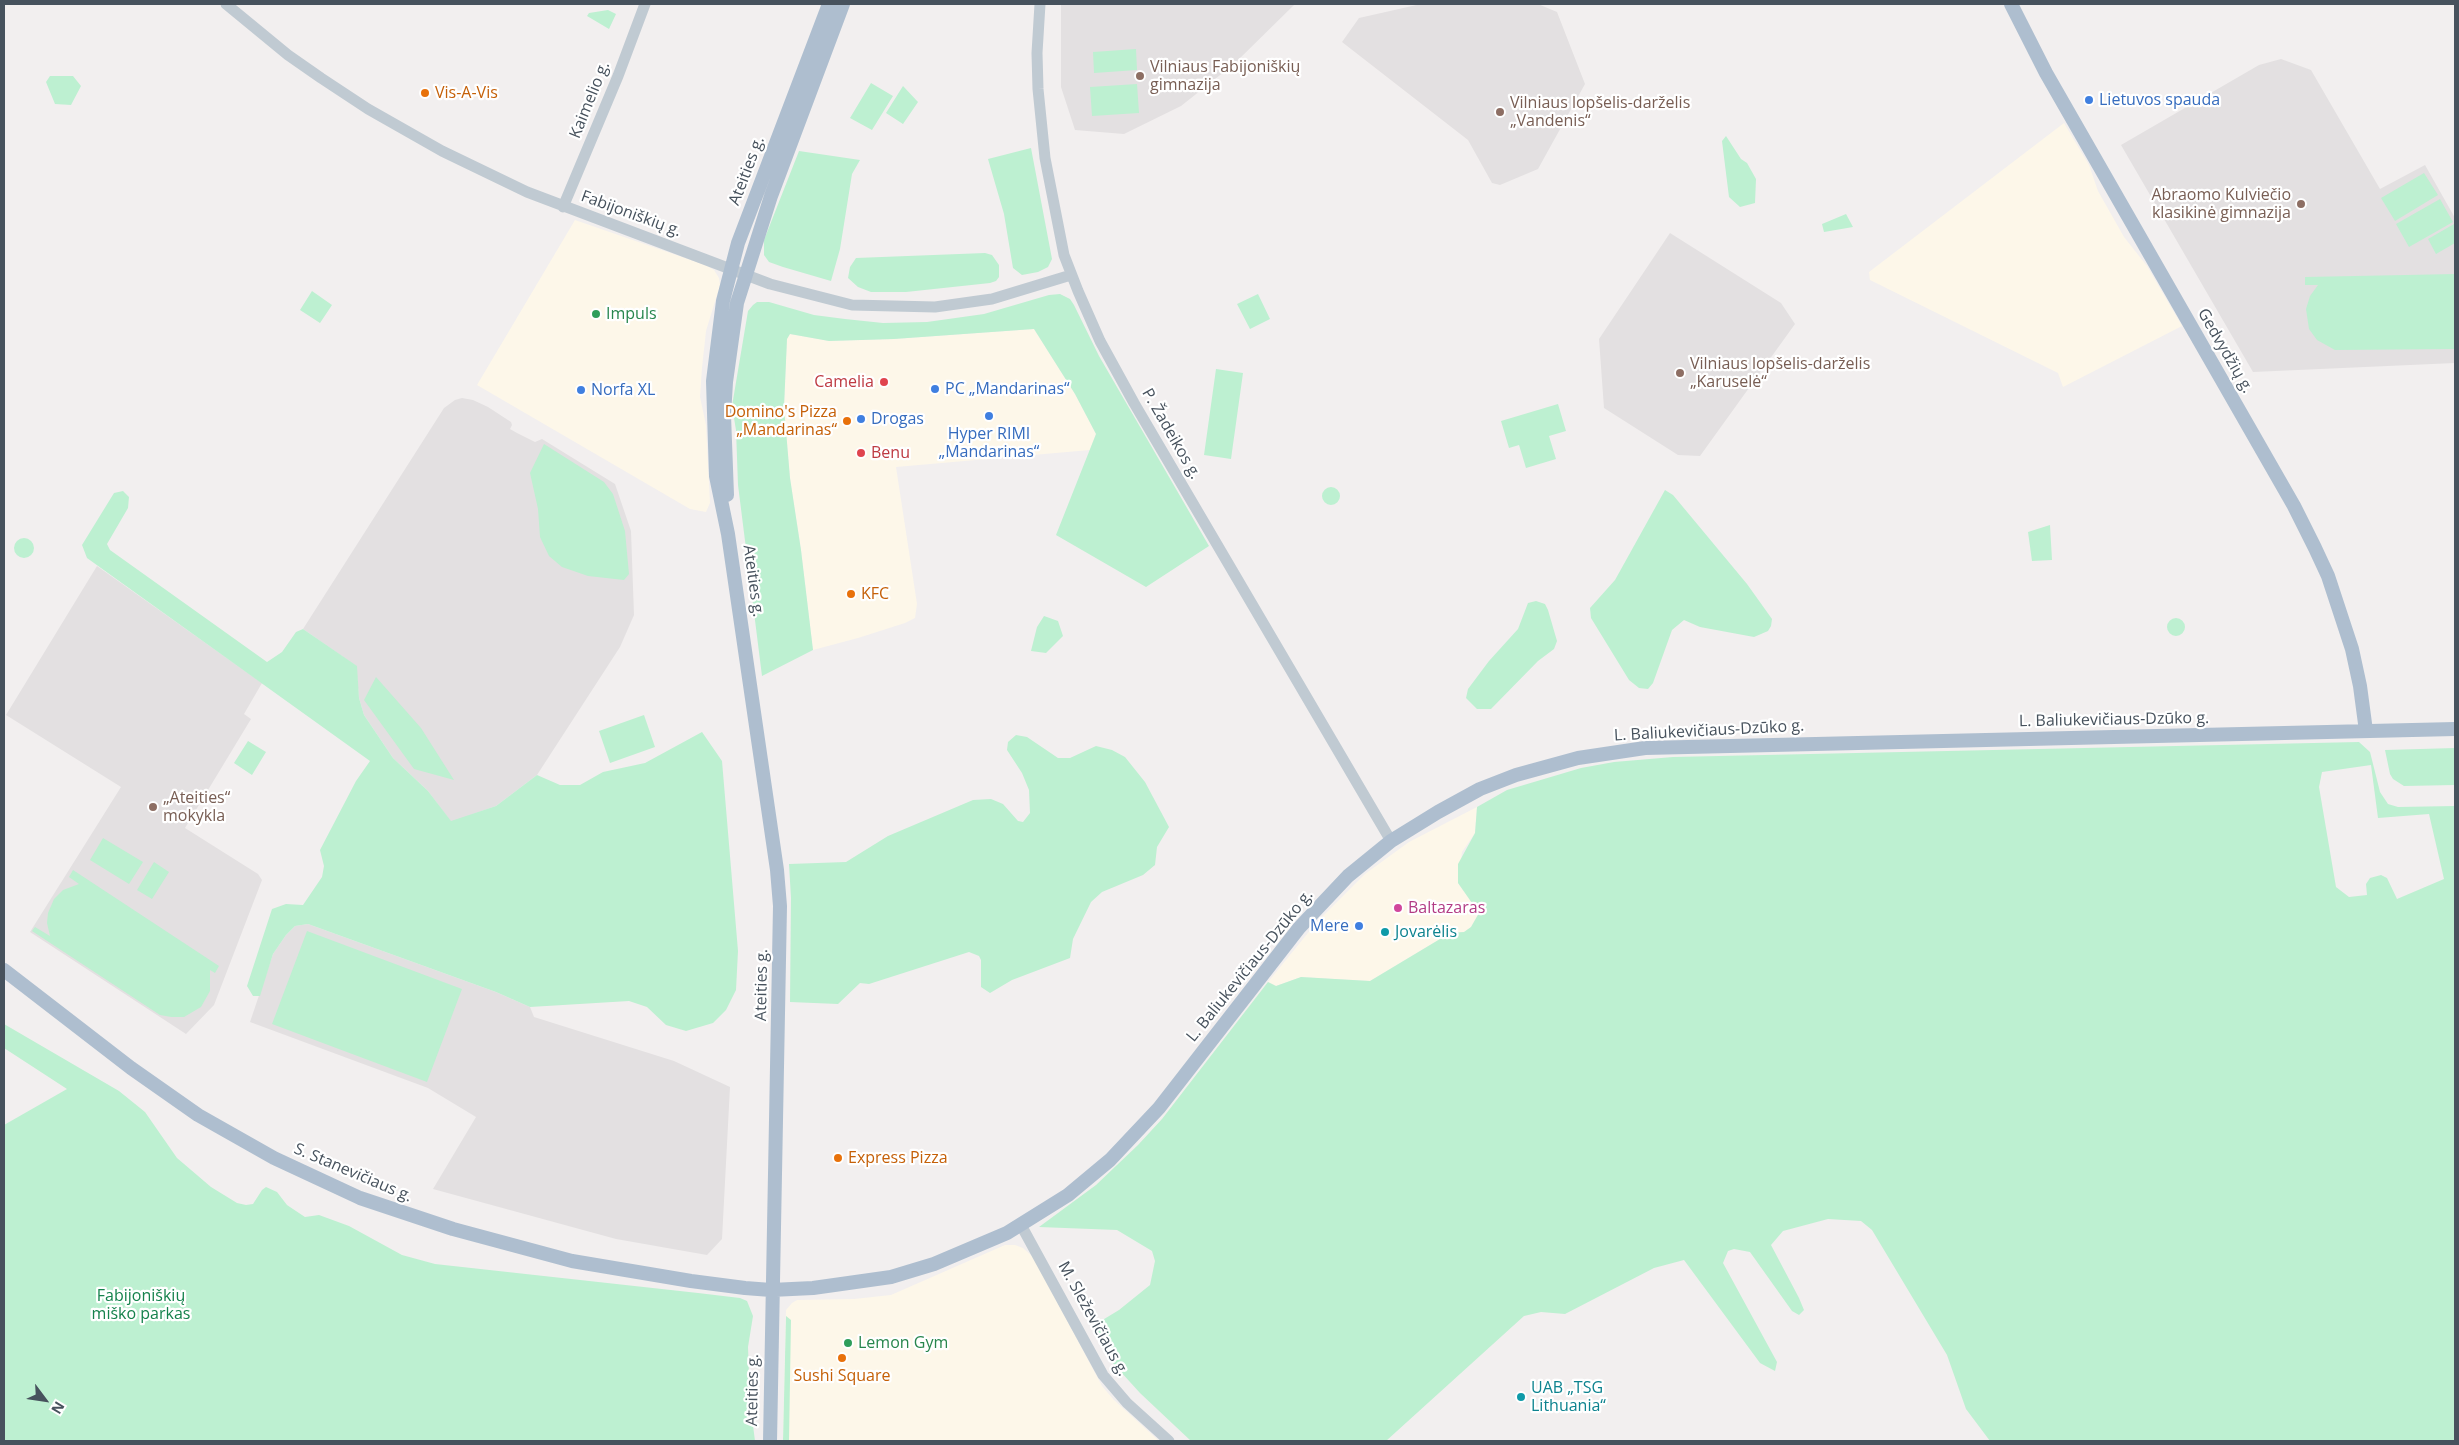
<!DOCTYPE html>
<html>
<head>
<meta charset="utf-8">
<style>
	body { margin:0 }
	#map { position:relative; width:2459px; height:1445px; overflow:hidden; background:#f2efef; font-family:"Open Sans",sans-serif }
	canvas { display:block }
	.frame { position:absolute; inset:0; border:5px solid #47525d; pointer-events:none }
	.north { position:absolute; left:20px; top:1375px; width:50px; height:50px; -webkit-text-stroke:4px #fff; paint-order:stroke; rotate:121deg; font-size:14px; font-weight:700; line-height:20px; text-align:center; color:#47525d }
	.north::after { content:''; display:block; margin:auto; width:18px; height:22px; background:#47525d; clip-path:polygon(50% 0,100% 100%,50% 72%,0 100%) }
</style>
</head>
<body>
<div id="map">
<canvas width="2459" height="1445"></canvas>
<div class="frame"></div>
<div class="north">N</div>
</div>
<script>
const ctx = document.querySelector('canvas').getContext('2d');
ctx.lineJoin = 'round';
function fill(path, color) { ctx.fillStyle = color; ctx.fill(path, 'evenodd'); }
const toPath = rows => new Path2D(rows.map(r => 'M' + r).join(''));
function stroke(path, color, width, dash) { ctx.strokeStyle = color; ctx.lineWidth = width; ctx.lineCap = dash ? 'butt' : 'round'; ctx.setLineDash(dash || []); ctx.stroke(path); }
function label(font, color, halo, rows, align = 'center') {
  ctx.font = font + ' "Open Sans",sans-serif'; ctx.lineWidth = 4.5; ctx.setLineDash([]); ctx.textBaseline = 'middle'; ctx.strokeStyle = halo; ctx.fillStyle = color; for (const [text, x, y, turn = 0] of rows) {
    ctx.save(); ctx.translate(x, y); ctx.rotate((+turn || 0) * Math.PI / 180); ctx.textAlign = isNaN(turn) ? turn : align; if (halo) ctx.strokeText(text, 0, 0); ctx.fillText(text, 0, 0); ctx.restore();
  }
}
const commercial = toPath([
	[2064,123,2089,165,2098,191,2124,237,2147,266,2182,326,2063,387,2058,373,1870,280,1869,272],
	[575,220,705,265,714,270,719,278,720,285,706,331,702,368,700,397,706,425,710,503,706,512,690,509,477,385],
	[1034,329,1075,394,1096,434,1090,450,896,467,917,604,915,618,905,623,858,638,813,650,801,550,790,478,784,407,787,337,790,334,829,341,894,339],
	[1477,807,1475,833,1462,852,1458,883,1479,913,1471,927,1464,932,1450,933,1370,981,1301,977,1276,986,1268,982,1316,923,1365,874,1409,842],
	[1005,1245,1015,1245,1023,1248,1033,1257,1102,1386,1114,1400,1159,1441,783,1441,786,1310,792,1303,797,1300,854,1299,891,1295]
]);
const education = toPath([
	[1061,4,1303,4,1294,5,1234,64,1181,106,1124,134,1075,130,1061,87],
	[1421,4,1538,4,1557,12,1585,84,1538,169,1500,185,1492,183,1468,140,1342,42,1359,18],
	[2281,59,2311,70,2380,189,2425,165,2455,218,2455,363,2253,372,2121,145,2259,65],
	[1670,233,1781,303,1795,324,1700,456,1678,455,1604,408,1599,339],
	[462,398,473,400,488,407,511,422,512,425,510,429,517,433,535,442,542,439,615,484,631,531,634,615,620,647,537,775,496,806,451,822,428,791,393,758,364,715,359,698,356,666,303,629,444,408,455,400],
	[97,566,262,683,244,714,251,719,185,828,258,874,262,880,214,1005,186,1034,30,932,121,787,6,715],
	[308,924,496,992,530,1007,534,1017,674,1061,730,1087,722,1239,707,1255,616,1239,433,1189,476,1117,428,1088,250,1022,273,954,286,935,295,926]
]);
const green = toPath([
	[608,10,616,14,609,29,587,16,589,13],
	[1136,49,1137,70,1094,73,1093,52],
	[50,76,73,76,81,86,71,105,55,104,46,82],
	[871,83,893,96,872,130,850,118],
	[1137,84,1139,113,1092,116,1090,87],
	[903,86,918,102,903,124,886,113],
	[1726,136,1741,159,1747,163,1756,179,1755,203,1740,207,1729,197,1722,141],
	[1031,148,1052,259,1048,267,1038,272,1022,275,1013,268,1004,214,988,159],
	[799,151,860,160,852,174,840,249,831,281,783,267,769,262,764,255,764,240],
	[2424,173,2438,195,2395,221,2381,198],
	[2440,199,2453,222,2409,247,2396,224],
	[1846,214,1853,227,1824,232,1822,224],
	[2454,224,2455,243,2436,254,2428,239],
	[985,253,992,255,999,265,999,277,996,281,990,283,906,292,871,292,858,287,848,278,850,267,856,258],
	[2455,274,2455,349,2335,350,2317,340,2309,329,2306,309,2310,296,2318,285,2305,285,2305,277],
	[312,291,332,305,320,323,300,310],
	[1060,294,1070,299,1074,305,1099,356,1209,546,1146,587,1056,535,1096,434,1075,394,1034,329,894,339,829,341,790,334,787,339,784,407,790,478,801,550,813,650,762,676,738,485,736,430,732,406,748,311,753,305,757,302,769,302,814,315,845,319,883,323,927,322,984,314,1049,295],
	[1258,294,1270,319,1250,329,1237,304],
	[1216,369,1243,373,1231,459,1204,455],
	[1558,404,1566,431,1549,436,1556,459,1526,468,1519,445,1509,448,1501,421],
	[544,444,604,482,613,494,625,531,629,574,624,580,588,576,562,567,549,556,540,537,538,509,530,473],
	'1322 496a9 9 0 1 1 18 0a9 9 0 1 1-18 0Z',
	[1665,490,1673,495,1747,584,1772,619,1771,626,1768,631,1754,637,1700,627,1684,620,1672,630,1653,683,1648,689,1639,688,1629,680,1591,618,1590,608,1615,580],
	[123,491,129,497,128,508,107,544,110,550,267,662,282,652,296,632,303,629,357,666,359,698,364,715,393,758,428,791,451,821,496,806,537,775,560,785,580,785,603,772,645,763,702,732,722,761,738,951,736,990,726,1010,713,1023,686,1031,666,1025,647,1007,629,1001,530,1007,496,992,308,924,295,926,286,935,273,954,260,996,253,996,247,986,272,909,286,904,303,905,322,877,324,866,320,850,356,781,370,761,87,558,82,545,114,493],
	[2050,525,2052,560,2032,561,2028,532],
	'14 548a10 10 0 1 1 20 0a10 10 0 1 1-20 0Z',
	[1536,601,1545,604,1548,610,1557,641,1554,649,1538,661,1491,709,1477,709,1466,698,1468,689,1489,661,1518,629,1528,603],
	[1044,616,1058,621,1063,636,1046,653,1031,651,1037,627],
	'2167 627a9 9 0 1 1 18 0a9 9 0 1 1-18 0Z',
	[376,677,421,728,454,780,414,769,364,700],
	[644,715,655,747,610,763,599,731],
	[1016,735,1027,737,1058,758,1070,758,1096,746,1112,750,1125,757,1145,782,1169,827,1157,847,1155,865,1143,875,1102,892,1091,902,1073,939,1070,958,1012,980,990,993,981,987,981,960,979,956,969,952,869,984,860,983,838,1004,790,1002,791,898,789,864,846,862,888,836,973,800,991,799,1003,804,1018,821,1023,822,1030,813,1029,790,1022,773,1007,750,1008,742],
	[248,741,266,752,252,775,234,763],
	[2359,742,2370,752,2380,792,2388,804,2398,807,2455,806,2455,1441,1990,1441,1966,1409,1947,1355,1872,1230,1861,1221,1828,1219,1783,1231,1771,1245,1799,1298,1804,1310,1799,1315,1792,1311,1750,1252,1734,1249,1728,1251,1723,1263,1777,1362,1775,1371,1760,1363,1684,1260,1654,1268,1565,1314,1541,1312,1524,1316,1386,1441,1191,1441,1140,1393,1110,1360,1091,1327,1119,1310,1150,1285,1155,1261,1152,1251,1117,1230,1039,1227,1096,1185,1138,1145,1162,1119,1268,982,1276,986,1301,977,1370,981,1450,933,1464,932,1471,927,1479,913,1458,883,1458,864,1475,833,1477,807,1507,790,1581,768,1614,762,1673,757],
	[2371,765,2378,818,2429,814,2444,879,2397,899,2387,878,2381,875,2370,878,2366,884,2367,895,2349,897,2336,887,2319,787,2322,772],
	[2455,748,2455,785,2404,786,2393,779,2390,774,2385,750],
	[103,838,143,862,129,884,90,860],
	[154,862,169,872,152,899,137,890],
	[73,870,219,966,215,973,210,970,210,991,201,1007,184,1017,171,1017,160,1015,32,931,35,927,50,936,47,923,48,913,54,899,63,890,79,884,69,877],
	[307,931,462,989,427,1082,272,1024],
	[4,1024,119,1091,145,1112,177,1158,211,1187,237,1203,246,1205,253,1204,262,1190,266,1187,277,1192,287,1205,305,1217,319,1215,349,1226,402,1255,435,1264,698,1293,740,1298,747,1301,753,1316,748,1347,750,1402,755,1441,4,1441,4,1125,67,1089,4,1048],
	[786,1316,791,1320,789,1441,783,1441]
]);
const minor = toPath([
	[226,4,288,55,321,78,368,109,442,151,527,192,770,284,852,305,935,307,992,299,1071,275],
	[1040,4,1037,53,1038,89,1045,158,1064,255,1078,291,1100,341,1134,403,1391,841],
	[563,207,618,76,645,4],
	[1021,1225,1103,1375,1127,1403,1169,1441]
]);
const major = toPath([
	[2011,4,2046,73,2294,506,2315,548,2328,576,2352,649,2360,686,2366,731],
	[727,495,724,415,726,382,737,303,771,196,843,4],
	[4,970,131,1068,198,1115,274,1158,360,1198,453,1229,572,1261,691,1281,745,1288,771,1290,813,1288,891,1277,934,1264,1007,1233,1068,1195,1110,1160,1159,1108,1299,928,1348,876,1391,841,1438,812,1480,789,1516,775,1578,758,1645,748,2455,729],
	[770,1441,780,906,777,870,728,534,716,476,713,381,723,301,738,243,829,4]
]);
const markers = [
	[1140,76,5,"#8d6e63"],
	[425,93,5,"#e8710a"],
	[2089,100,5,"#3f7fe0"],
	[1500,112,5,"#8d6e63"],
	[2301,204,5,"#8d6e63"],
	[596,314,5,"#2e9e5b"],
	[1680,373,5,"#8d6e63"],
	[884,382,5,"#e0444e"],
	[935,389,5,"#3f7fe0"],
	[581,390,5,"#3f7fe0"],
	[989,416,5,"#3f7fe0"],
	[861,419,5,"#3f7fe0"],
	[847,421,5,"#e8710a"],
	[861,453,5,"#e0444e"],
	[851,594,5,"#e8710a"],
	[153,807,5,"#8d6e63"],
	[1398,908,5,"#d1479c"],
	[1359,926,5,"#3f7fe0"],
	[1385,932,5,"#0f9aa8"],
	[838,1158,5,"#e8710a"],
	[848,1343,5,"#2e9e5b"],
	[842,1358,5,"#e8710a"],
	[1521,1397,5,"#0f9aa8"]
];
const educationNames = [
	["Vilniaus Fabijoniškių",1150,67],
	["gimnazija",1150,85],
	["Vilniaus lopšelis-darželis",1510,103],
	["„Vandenis“",1510,121],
	["Abraomo Kulviečio",2291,195,"right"],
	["klasikinė gimnazija",2291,213,"right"],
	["Vilniaus lopšelis-darželis",1690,364],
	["„Karuselė“",1690,382],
	["„Ateities“",163,798],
	["mokykla",163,816]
];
const foodNames = [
	["Vis-A-Vis",435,93],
	["Domino's Pizza",837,412,"right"],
	["„Mandarinas“",837,430,"right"],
	["KFC",861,594],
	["Express Pizza",848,1158],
	["Sushi Square",842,1376,"center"]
];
const streetNames = [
	["Kaimelio g.",590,100,-68],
	["Ateities g.",747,171,-69],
	["Fabijoniškių g.",631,214,20],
	["Gedvydžių g.",2225,351,60],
	["P. Žadeikos g.",1171,434,60],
	["Ateities g.",753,581,82],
	["L. Baliukevičiaus-Dzūko g.",2114,720,-1],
	["L. Baliukevičiaus-Dzūko g.",1709,731,-3],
	["L. Baliukevičiaus-Dzūko g.",1250,966,-51],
	["Ateities g.",762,985,-89],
	["S. Stanevičiaus g.",353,1173,23],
	["M. Sleževičiaus g.",1093,1319,61],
	["Ateities g.",753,1390,-89]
];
const shopNames = [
	["Lietuvos spauda",2099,100],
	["PC „Mandarinas“",945,389],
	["Norfa XL",591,390],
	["Drogas",871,419],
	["Hyper RIMI",989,434,"center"],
	["„Mandarinas“",989,452,"center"],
	["Mere",1349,926,"right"]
];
const leisureNames = [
	["Impuls",606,314],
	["Lemon Gym",858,1343]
];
const healthNames = [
	["Camelia",874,382],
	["Benu",871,453,"left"]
];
const hotelNames = [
	["Baltazaras",1408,908]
];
const cultureNames = [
	["Jovarėlis",1395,932],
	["UAB „TSG",1531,1388],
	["Lithuania“",1531,1406]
];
const parkNames = [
	["Fabijoniškių",141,1296],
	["miško parkas",141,1314]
];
fill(commercial, '#fdf7e9');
fill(education, '#e3e0e1');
fill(green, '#bdf0d1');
stroke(minor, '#c0cad2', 11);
stroke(major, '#aebecf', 14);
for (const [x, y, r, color] of markers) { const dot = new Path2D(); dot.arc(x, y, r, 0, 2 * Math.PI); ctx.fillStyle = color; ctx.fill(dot); stroke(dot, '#fff', 2); }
label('16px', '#785e54', '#fff', educationNames, 'left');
label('16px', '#c56008', '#fff', foodNames, 'left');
label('16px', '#47525d', '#fff', streetNames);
label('16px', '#366cbe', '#fff', shopNames, 'left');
label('16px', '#27864d', '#fff', leisureNames, 'left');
label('16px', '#be3a42', '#fff', healthNames, 'right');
label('16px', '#b23c85', '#fff', hotelNames, 'left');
label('16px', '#0d838f', '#fff', cultureNames, 'left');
label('16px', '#15824c', '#fff', parkNames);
</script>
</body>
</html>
